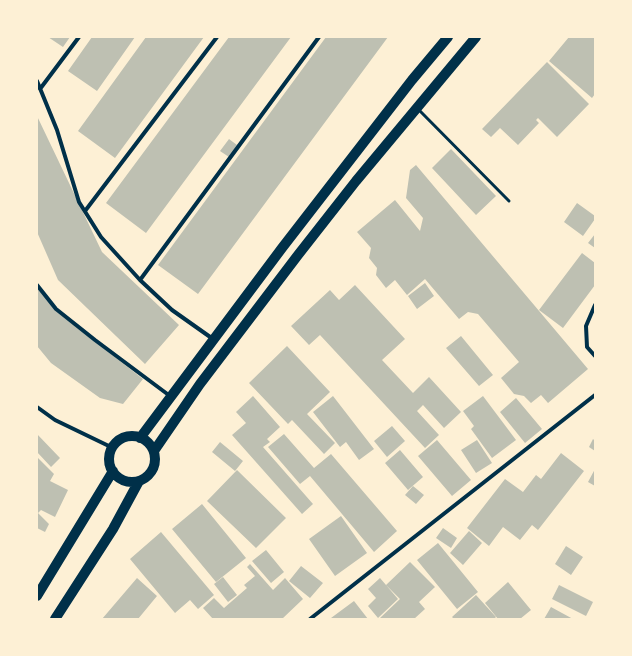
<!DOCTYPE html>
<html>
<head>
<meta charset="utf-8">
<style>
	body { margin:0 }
	#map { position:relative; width:632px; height:656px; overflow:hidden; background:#fdf0d5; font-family:Mulish,sans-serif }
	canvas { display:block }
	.frame { position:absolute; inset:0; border:38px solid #fdf0d5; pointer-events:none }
</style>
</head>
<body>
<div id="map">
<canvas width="632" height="656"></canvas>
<div class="frame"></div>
</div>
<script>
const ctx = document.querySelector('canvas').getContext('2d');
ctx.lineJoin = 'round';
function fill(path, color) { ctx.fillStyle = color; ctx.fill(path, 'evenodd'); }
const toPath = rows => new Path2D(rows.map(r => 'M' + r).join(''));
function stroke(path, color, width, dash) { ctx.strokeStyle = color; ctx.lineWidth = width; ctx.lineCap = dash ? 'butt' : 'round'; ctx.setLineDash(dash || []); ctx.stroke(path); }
const building = toPath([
	[48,37,70,37,63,47],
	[92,37,135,37,97,91,68,71],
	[146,37,204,37,115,158,78,131],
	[229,37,291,37,146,233,106,203],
	[326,37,388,37,198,294,158,265],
	[569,37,595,37,595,94,592,98,549,61],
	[547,62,589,104,557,137,538,118,536,120,539,123,518,145,500,128,491,137,482,129],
	[37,116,102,252,179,325,145,364,58,280,37,232],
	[229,139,237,145,229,157,220,151],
	[451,149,496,196,476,215,432,168],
	[416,165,588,369,548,403,541,395,531,403,524,396,514,394,501,378,519,362,478,314,468,312,459,319,425,279,407,295,395,280,386,288,376,275,377,268,369,258,371,248,357,232,395,200,420,231,423,218,406,198,410,170],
	[577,203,595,216,595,219,583,236,564,222],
	[595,234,595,248,588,243],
	[582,253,595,263,595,285,563,328,539,310],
	[425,283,434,296,417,309,408,296],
	[37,285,57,312,143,379,123,404,100,398,51,363,37,346],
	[355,285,405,339,382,360,413,393,429,377,461,412,444,428,423,405,417,411,439,435,425,448,320,335,309,345,291,326,330,290,339,300],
	[461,336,493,375,479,386,446,348],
	[287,346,330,392,307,414,335,443,324,454,292,420,288,424,249,383],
	[253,396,280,427,267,439,270,442,263,447,313,504,302,514,232,435,246,423,236,412],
	[333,396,374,449,359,460,346,442,340,447,313,412],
	[483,396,516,440,492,458,471,429,474,426,463,411],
	[516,398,542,429,525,443,500,412],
	[392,426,405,441,387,457,374,441],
	[37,434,60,458,51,467,37,452],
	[284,434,314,468,331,454,397,531,374,552,310,476,300,484,268,447],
	[593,439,595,441,595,451,589,447],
	[437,440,471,480,452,496,418,456],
	[477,440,492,463,476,473,461,450],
	[220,442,243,461,235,471,212,452],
	[400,450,423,477,408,490,385,463],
	[561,453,584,471,538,530,532,525,520,540,503,527,489,546,467,528,505,479,523,492,536,475,541,479],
	[37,457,54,474,50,481,68,490,55,517,41,510,38,513,49,524,45,532,37,528],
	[595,469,595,486,588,482],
	[237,470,286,518,256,548,207,501],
	[413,486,424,495,416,504,405,495],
	[202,504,246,558,216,582,172,529],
	[341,516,367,553,335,576,309,539],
	[443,528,457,538,451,548,436,538],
	[469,531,482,543,463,565,450,553],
	[161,532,214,595,198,609,190,600,175,613,130,559],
	[438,543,478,592,457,609,417,560],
	[566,546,583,557,571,575,555,564],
	[266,550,284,572,271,583,252,561],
	[410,562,435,587,419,602,425,609,414,619,382,619,380,618,400,599,386,585],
	[250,564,273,590,285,578,303,599,282,619,213,619,203,608,214,598,224,608,247,588,244,585,255,576,247,567],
	[301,566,323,583,310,598,289,581],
	[223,577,237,595,228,602,214,584],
	[137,578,157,596,138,619,102,619],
	[380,578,398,599,378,618,368,606,376,598,368,589],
	[508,582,531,610,520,619,498,619,485,603],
	[559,585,593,602,586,616,552,599],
	[476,595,496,617,494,619,454,619,452,617],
	[354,601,368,619,332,619,331,618],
	[551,607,573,619,544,619]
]);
const service = toPath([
	[419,110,509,201]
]);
const minor = toPath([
	[37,81,57,130,79,202,101,237,140,280,172,310,213,339],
	[40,89,79,37],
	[85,211,217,37],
	[140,280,319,37],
	[37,285,56,309,95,340,170,396],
	[595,305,586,326,587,347,595,356],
	[37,407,55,420,113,448],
	[310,619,595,395]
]);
const primary = toPath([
	'109 459a23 23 0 1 1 46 0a23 23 0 1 1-46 0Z',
	[140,438,282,248,412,80,448,37],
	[154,451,200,384,298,255,356,181,476,37],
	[37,596,113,471],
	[55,619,113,529,139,481]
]);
fill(building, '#bec0b2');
stroke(service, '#003049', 3);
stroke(minor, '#003049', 4);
stroke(primary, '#003049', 10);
</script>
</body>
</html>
